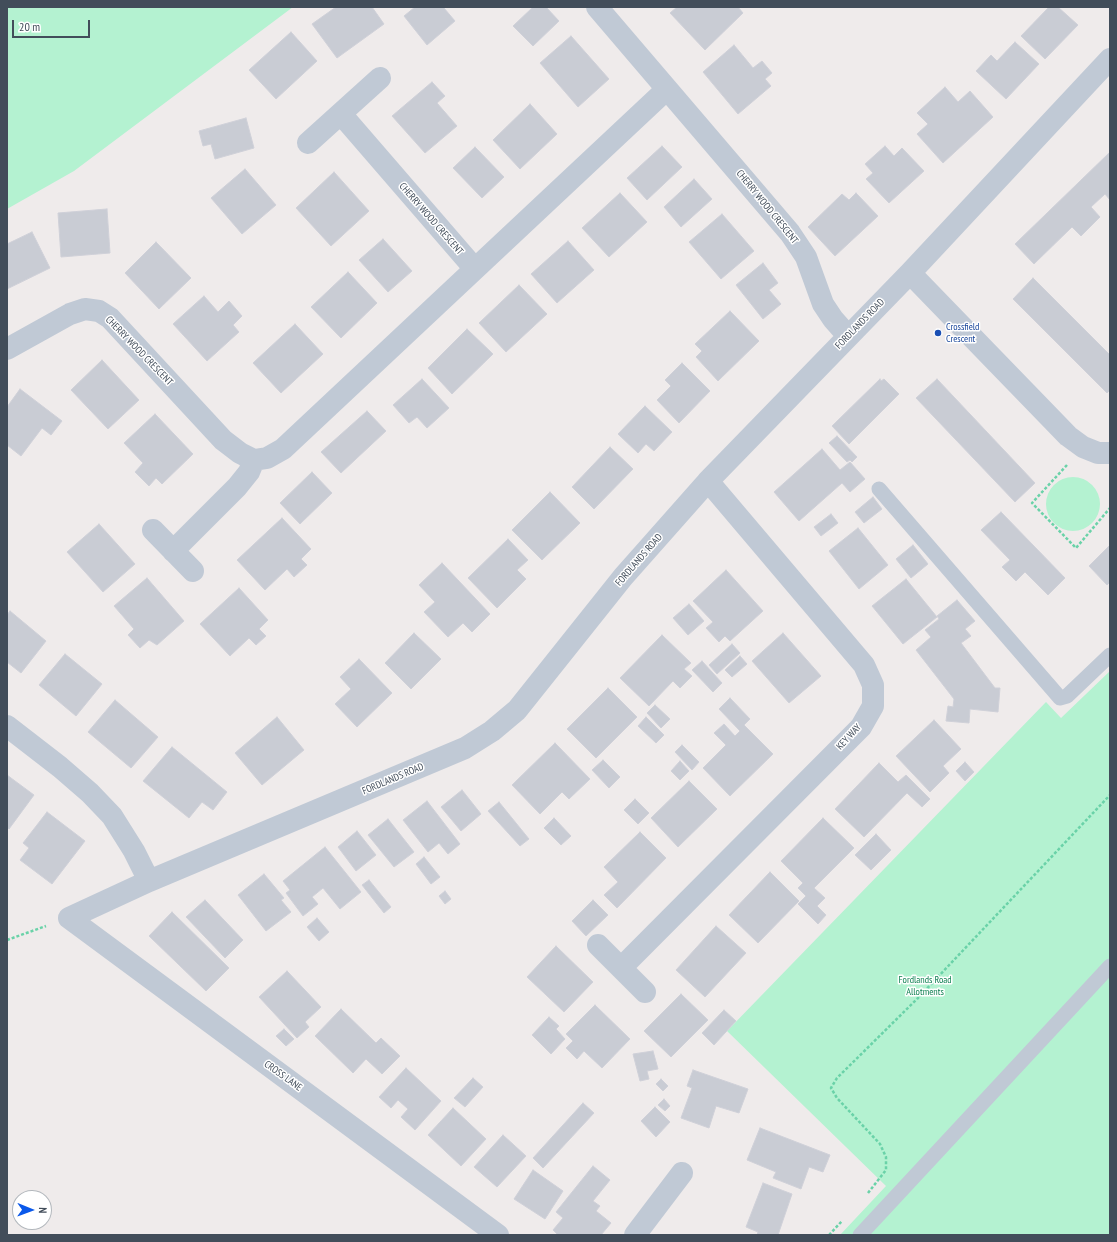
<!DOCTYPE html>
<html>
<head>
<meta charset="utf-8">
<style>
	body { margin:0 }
	#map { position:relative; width:1117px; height:1242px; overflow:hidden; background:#efebeb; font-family:"PT Sans Narrow",sans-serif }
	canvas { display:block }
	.frame { position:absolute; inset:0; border:8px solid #424d5a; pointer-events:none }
	.north { position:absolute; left:12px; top:1190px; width:40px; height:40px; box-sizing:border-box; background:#fff; border:1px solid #b3b8bd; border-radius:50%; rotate:91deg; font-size:11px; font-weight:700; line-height:16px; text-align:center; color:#424d5a }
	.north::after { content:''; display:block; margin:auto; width:14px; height:18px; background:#0a58ea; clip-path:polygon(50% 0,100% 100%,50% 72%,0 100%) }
	.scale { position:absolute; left:12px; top:20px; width:78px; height:18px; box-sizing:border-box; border:2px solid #424d5a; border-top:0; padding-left:5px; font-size:12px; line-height:14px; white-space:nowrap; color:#424d5a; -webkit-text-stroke:3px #fff; paint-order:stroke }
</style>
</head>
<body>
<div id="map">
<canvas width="1117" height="1242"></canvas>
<div class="frame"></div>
<div class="north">N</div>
<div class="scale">20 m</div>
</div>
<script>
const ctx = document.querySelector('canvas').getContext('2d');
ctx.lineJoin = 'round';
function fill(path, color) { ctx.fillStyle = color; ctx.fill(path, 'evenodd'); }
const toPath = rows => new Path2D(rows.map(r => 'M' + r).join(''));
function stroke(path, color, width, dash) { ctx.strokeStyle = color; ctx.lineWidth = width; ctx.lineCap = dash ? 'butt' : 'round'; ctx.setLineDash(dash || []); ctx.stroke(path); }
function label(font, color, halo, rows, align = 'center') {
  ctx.font = font + ' "PT Sans Narrow",sans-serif'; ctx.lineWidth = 3; ctx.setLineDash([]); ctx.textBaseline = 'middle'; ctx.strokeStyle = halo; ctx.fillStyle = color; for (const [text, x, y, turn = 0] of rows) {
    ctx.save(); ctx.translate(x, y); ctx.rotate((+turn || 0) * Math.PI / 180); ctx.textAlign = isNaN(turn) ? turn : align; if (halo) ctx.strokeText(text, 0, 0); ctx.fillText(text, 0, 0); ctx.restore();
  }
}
const green = toPath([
	[7,7,293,7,74,171,7,209],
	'1046 504a27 27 0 1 1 54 0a27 27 0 1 1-54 0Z',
	[1110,671,1110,1235,840,1235,886,1186,727,1031,1046,702,1061,718]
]);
const building = toPath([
	[336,7,372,7,384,24,337,58,312,24,336,7],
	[415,7,446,7,444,8,455,21,427,45,404,16,415,7],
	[533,7,546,7,559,21,533,46,513,26,533,7],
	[677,7,738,7,743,13,705,50,670,13,677,7],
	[1049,7,1058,7,1078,25,1045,59,1021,36,1049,7],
	[291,32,317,61,276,99,249,70,291,32],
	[571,36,609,79,578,107,540,63,571,36],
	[1015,42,1039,64,1006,99,976,71,991,55,997,61,1015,42],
	[734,45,753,68,762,61,772,73,765,79,771,86,738,114,703,72,734,45],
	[432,82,445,96,437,103,457,126,425,153,392,116,432,82],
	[945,87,958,102,970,91,993,117,943,163,917,134,928,124,917,113,945,87],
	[530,104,557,134,520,169,493,140,530,104],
	[246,118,254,148,215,159,211,144,203,146,199,131,246,118],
	[662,146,682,167,647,200,627,178,662,146],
	[885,146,894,156,902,148,924,171,889,203,866,179,873,173,865,164,885,146],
	[475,147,504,177,482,198,453,168,475,147],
	[1110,152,1110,200,1105,194,1091,207,1100,217,1081,236,1072,227,1034,264,1015,244,1110,152],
	[245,169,276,205,242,234,211,198,245,169],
	[334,172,369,211,331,246,296,208,334,172],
	[694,179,712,199,681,227,664,207,694,179],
	[620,193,647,222,609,257,582,228,620,193],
	[856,193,878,216,835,256,808,227,842,194,849,200,856,193],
	[107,209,110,253,61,257,58,213,107,209],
	[722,214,754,251,721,279,689,242,722,214],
	[32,232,50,268,7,289,7,244,32,232],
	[383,239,412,271,388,292,359,260,383,239],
	[568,241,594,270,557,303,531,274,568,241],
	[156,242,191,278,159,309,125,273,156,242],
	[763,263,778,283,769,290,781,304,763,319,736,285,763,263],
	[348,272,377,303,341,338,311,307,348,272],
	[1033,278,1110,355,1110,390,1107,393,1013,299,1033,278],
	[519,285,547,314,506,352,479,323,519,285],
	[204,296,218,312,229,301,242,316,233,325,239,332,207,361,173,324,204,296],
	[730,311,759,341,718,381,696,357,702,351,695,344,730,311],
	[295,324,323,354,281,393,253,363,295,324],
	[467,329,493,354,452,394,428,368,467,329],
	[102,360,139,400,108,429,71,390,102,360],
	[682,363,710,391,679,423,657,400,671,386,665,380,682,363],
	[422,379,449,408,427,428,417,417,409,423,393,405,422,379],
	[880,379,881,381,884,379,899,394,849,444,832,426,880,379],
	[937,379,1035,483,1015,502,916,398,937,379],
	[20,389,62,421,51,435,42,428,21,456,7,445,7,407,20,389],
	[645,406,672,432,654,451,646,444,638,453,618,434,645,406],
	[367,411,386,431,341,473,321,452,367,411],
	[155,414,193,454,162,484,156,478,149,486,135,472,143,463,124,443,155,414],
	[837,436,857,457,852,462,850,460,847,462,829,443,837,436],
	[610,447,633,469,594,509,572,487,610,447],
	[822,449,840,470,850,462,865,479,850,492,842,483,799,521,774,492,822,449],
	[312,472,332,493,300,524,280,503,312,472],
	[550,492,580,523,542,560,512,530,550,492],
	[873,497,882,509,864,523,855,512,873,497],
	[1001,512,1065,578,1048,595,1025,572,1016,581,1002,567,1010,560,981,530,1001,512],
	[831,514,838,523,821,536,814,527,831,514],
	[282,518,311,549,301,559,307,565,294,577,287,569,265,590,237,560,282,518],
	[99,524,135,564,103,592,67,552,99,524],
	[858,528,888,565,859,589,829,551,858,528],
	[508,539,528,560,517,570,526,579,497,608,468,578,508,539],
	[913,545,928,564,911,578,896,559,913,545],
	[1110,545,1110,582,1107,585,1089,566,1110,545],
	[442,563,490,614,472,632,463,623,448,637,424,612,435,602,419,585,442,563],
	[726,570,763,611,730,641,725,636,719,642,706,628,713,622,693,601,726,570],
	[147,578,184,621,157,645,149,640,140,648,128,635,134,629,114,606,147,578],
	[906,579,937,617,903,644,872,606,906,579],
	[239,588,268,620,259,629,266,636,256,645,249,638,230,656,200,624,239,588],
	[957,600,975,621,965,629,971,636,961,643,995,688,1000,688,998,712,970,709,969,723,946,721,948,706,953,707,954,699,916,650,931,637,925,630,939,619,937,616,957,600],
	[689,604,704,621,688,635,673,618,689,604],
	[10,611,46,641,21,673,7,662,7,615,10,611],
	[414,633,441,659,411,689,385,663,414,633],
	[783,633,821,676,789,703,752,661,783,633],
	[662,635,691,663,684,669,692,676,680,688,673,681,649,706,620,678,662,635],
	[732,644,740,653,717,674,709,665,732,644],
	[65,654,102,684,76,716,39,685,65,654],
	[740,656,747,664,732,677,725,670,740,656],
	[359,659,392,693,357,727,335,704,351,689,340,677,359,659],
	[702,661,722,683,713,692,692,670,702,661],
	[608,688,637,717,596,758,567,729,608,688],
	[730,698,750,719,744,725,773,754,730,796,703,768,726,745,714,733,724,724,735,736,740,731,719,709,730,698],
	[115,700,158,737,131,768,88,732,115,700],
	[655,705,670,719,661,728,647,713,655,705],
	[277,717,304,750,262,785,235,753,277,717],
	[646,717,664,735,656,743,638,726,646,717],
	[934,720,961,749,943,766,949,773,930,792,896,756,934,720],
	[555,743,590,779,569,799,562,792,540,814,512,785,555,743],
	[682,745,699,762,692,770,675,752,682,745],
	[172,747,227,792,213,810,202,802,189,818,143,781,172,747],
	[603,760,620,777,609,788,592,770,603,760],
	[680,761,689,771,680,780,671,771,680,761],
	[965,762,974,772,965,781,956,771,965,762],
	[879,763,898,782,906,775,930,799,922,807,907,793,864,837,835,809,879,763],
	[7,775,34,795,9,829,7,827,7,775],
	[689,781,717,809,678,847,651,818,689,781],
	[462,790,481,814,461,831,441,807,462,790],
	[635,799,649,813,638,824,624,810,635,799],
	[427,801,460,844,448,854,439,843,428,852,403,820,427,801],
	[499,802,529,839,520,846,488,811,499,802],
	[47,812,85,841,52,884,20,860,29,848,23,843,47,812],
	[554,818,571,836,561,845,544,828,554,818],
	[823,818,854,848,814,888,825,898,817,906,826,915,818,924,798,904,806,896,798,888,803,883,781,861,823,818],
	[388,819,414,852,394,867,368,835,388,819],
	[357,831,376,855,356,871,338,847,357,831],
	[640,832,666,858,617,908,604,895,618,882,604,867,640,832],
	[876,834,891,850,871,870,855,855,876,834],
	[325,847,361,892,340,909,323,888,312,897,318,904,303,916,286,893,290,890,283,881,325,847],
	[424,857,440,877,431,884,416,864,424,857],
	[770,872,799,901,758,943,729,915,770,872],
	[264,874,284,898,281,900,291,912,266,931,238,895,264,874],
	[369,880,391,907,384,913,362,885,369,880],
	[445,891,451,899,445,904,439,896,445,891],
	[205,900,243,940,225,958,186,917,205,900],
	[593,900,608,915,586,936,572,921,593,900],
	[172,912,229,968,206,991,149,936,172,912],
	[317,918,329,932,319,941,307,927,317,918],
	[716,926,746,953,705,997,676,970,716,926],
	[556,946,593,982,564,1012,527,977,556,946],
	[287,971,321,1007,305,1022,309,1027,297,1038,259,997,287,971],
	[681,994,708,1020,671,1057,644,1031,681,994],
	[595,1005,630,1039,602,1068,584,1051,577,1059,566,1048,573,1041,566,1034,595,1005],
	[341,1009,376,1043,381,1038,400,1056,382,1074,366,1059,353,1073,315,1036,341,1009],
	[724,1010,736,1021,714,1045,702,1033,724,1010],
	[549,1017,559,1026,556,1029,565,1039,551,1054,532,1035,549,1017],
	[284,1029,294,1039,286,1046,276,1036,284,1029],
	[653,1051,658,1069,647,1071,649,1079,640,1081,633,1054,653,1051],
	[406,1068,441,1101,415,1130,401,1117,408,1109,398,1100,391,1108,379,1097,406,1068],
	[693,1070,748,1089,739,1113,716,1106,709,1128,681,1118,692,1088,687,1086,693,1070],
	[473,1078,483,1087,465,1107,454,1098,473,1078],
	[661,1079,668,1086,663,1091,656,1084,661,1079],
	[664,1099,670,1106,665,1111,658,1105,664,1099],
	[583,1103,594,1113,543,1168,533,1158,583,1103],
	[655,1107,670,1122,656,1137,641,1121,655,1107],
	[453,1108,486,1139,461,1166,428,1135,453,1108],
	[760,1128,830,1155,823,1172,809,1167,801,1189,773,1178,776,1172,747,1160,760,1128],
	[503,1135,526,1156,497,1187,474,1167,503,1135],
	[593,1166,610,1180,593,1201,600,1206,596,1211,611,1223,601,1235,558,1235,553,1230,563,1218,556,1212,593,1166],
	[533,1170,563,1191,545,1219,514,1199,533,1170],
	[763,1183,792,1194,778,1235,757,1235,758,1232,746,1227,763,1183]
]);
const path = toPath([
	[1067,465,1032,503,1076,548,1110,508],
	[7,940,46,926],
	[868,1193,886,1170,886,1157,880,1144,837,1098,831,1088,837,1078,918,998,1110,795],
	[829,1235,842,1221]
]);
const service = toPath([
	[879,489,1060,698,1067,696,1110,655],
	[860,1235,1110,966]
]);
const minor = toPath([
	[597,7,667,89],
	[341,114,475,269],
	[308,143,380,78],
	[910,273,1068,436,1083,447,1098,453,1110,453],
	[7,349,70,314,85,309,99,311,110,318,223,440,240,453,254,460,267,458,283,449,667,89,790,233,806,257,823,304,833,319,848,336],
	[153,530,193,571],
	[173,551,237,487,249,472,254,460],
	[7,726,60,767,90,793,112,816,134,851,149,881],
	[598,945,645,992],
	[621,968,861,727,873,706,873,685,864,665,708,481],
	[498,1235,69,918,149,881,465,748,492,731,517,710,623,577,708,481,910,273,1110,59],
	[635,1235,682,1173]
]);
const markers = [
	[938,333,4,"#1a4fb4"]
];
const streetNames = [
	["CHERRY WOOD CRESCENT",767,207,51],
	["CHERRY WOOD CRESCENT",431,219,49],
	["FORDLANDS ROAD",860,324,-46],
	["CHERRY WOOD CRESCENT",139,351,46],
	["FORDLANDS ROAD",639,560,-49],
	["KEY WAY",849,737,-47],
	["FORDLANDS ROAD",393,779,-23],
	["CROSS LANE",283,1076,36]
];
const transitNames = [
	["Crossfield",946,327],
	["Crescent",946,339]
];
const parkNames = [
	["Fordlands Road",925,980],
	["Allotments",925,992]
];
fill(green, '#b4f2d1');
fill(building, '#c9ccd4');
stroke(building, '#cfd0d8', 1);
stroke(path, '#6ad2a8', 2.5, [3, 2]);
stroke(service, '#c0c9d5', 15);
stroke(minor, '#c0c9d5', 22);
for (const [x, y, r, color] of markers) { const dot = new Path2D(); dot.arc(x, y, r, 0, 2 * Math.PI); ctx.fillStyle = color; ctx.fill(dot); stroke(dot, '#fff', 1.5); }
label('10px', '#424d5a', '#fff', streetNames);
label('10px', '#164399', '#fff', transitNames, 'left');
label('10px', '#0f8051', '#fff', parkNames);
</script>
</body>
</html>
